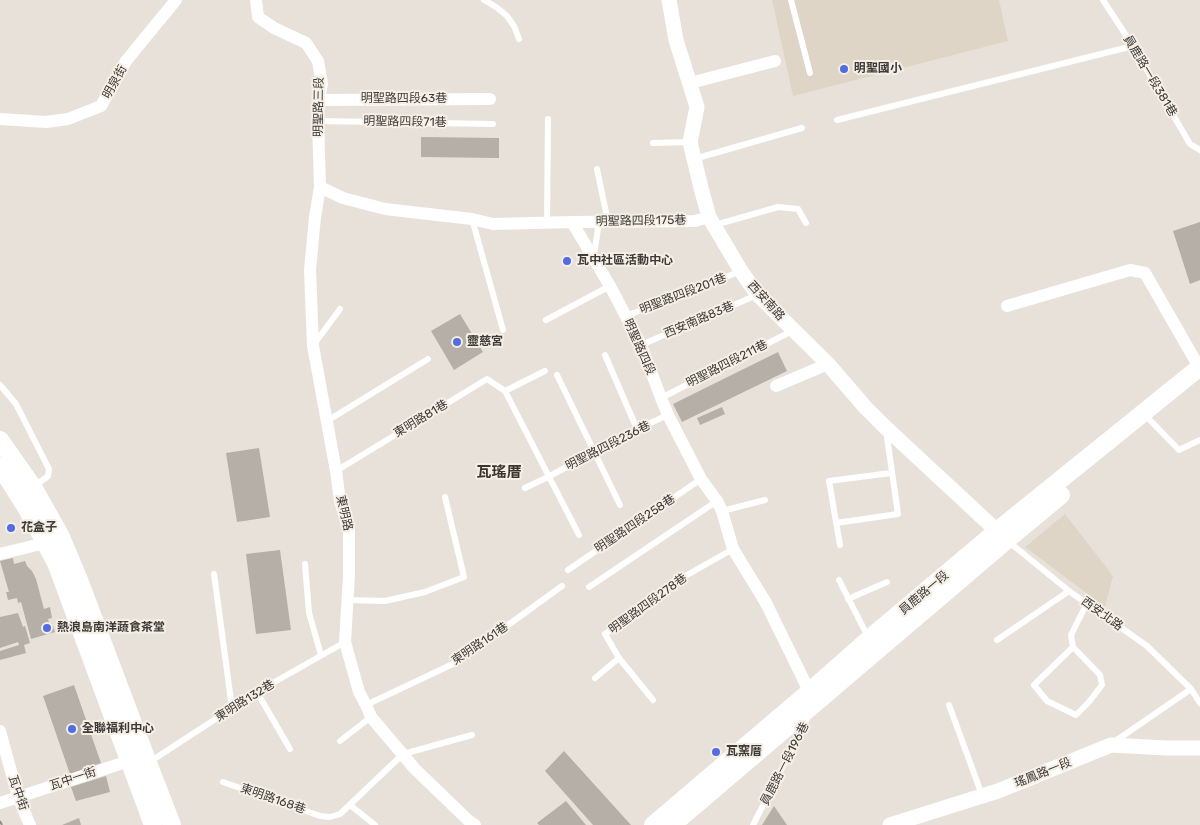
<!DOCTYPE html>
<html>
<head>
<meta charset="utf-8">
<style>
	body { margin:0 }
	canvas { display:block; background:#e8e1d9 }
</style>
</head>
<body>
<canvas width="1200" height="825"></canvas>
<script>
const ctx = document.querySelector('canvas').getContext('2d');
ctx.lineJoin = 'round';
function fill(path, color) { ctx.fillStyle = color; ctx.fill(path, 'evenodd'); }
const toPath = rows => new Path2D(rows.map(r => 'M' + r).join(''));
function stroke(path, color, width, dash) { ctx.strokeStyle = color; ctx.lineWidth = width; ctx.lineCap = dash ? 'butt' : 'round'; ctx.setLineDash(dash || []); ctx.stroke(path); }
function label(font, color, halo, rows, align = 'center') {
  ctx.font = font + ' Rubik,"Noto Sans TC",sans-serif'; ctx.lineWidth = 4; ctx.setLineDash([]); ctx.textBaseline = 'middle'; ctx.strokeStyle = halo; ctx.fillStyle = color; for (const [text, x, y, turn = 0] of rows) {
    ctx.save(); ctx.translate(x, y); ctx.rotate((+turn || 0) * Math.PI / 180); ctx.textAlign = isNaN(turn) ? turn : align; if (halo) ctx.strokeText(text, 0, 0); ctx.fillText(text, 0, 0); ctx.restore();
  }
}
const built = toPath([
	[772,0,999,0,1008,41,793,96],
	[1065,514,1113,576,1105,607,1025,547]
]);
const building = toPath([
	[421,137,499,138,499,158,421,157],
	[1200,222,1200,280,1190,284,1173,231],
	[460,314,483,352,454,370,431,331],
	[778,352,787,371,682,422,673,404],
	[722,407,725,414,700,425,697,418],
	[259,448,270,517,237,522,226,453],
	[280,550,291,630,256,634,246,554],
	[13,558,14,564,25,561,27,566,32,571,36,579,44,609,50,607,52,618,48,619,50,627,53,626,55,632,31,639,21,602,18,603,17,598,8,600,6,592,9,592,0,561],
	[18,613,23,627,25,626,30,643,24,645,26,653,0,660,0,651,19,645,18,642,0,648,0,617],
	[74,685,101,763,70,774,43,696],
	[564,751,631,825,593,825,545,771],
	[106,776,110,792,76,801,71,787],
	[566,801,586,825,539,825,537,823],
	[774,806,787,825,762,825],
	[79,818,81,825,62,825]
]);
const path = toPath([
	[0,821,2,825]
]);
const service = toPath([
	[484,0,496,7,507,16,514,26,519,39],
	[791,0,810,73],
	[1103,0,1133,46,1190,144,1200,150],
	[837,120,1133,46],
	[318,121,493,124],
	[653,143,690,142],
	[694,159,802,128],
	[597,169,608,222],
	[472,219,503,330],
	[547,223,548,119],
	[715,225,778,207,798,209,806,223],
	[594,255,599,222],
	[626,316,741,271],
	[546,320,610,286],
	[315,343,340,309],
	[641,345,757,295],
	[605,355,637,429],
	[557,375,620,505],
	[0,385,16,404,49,469,48,476,35,486],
	[505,391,579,535],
	[505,391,545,371],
	[661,398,792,331],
	[1144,414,1179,450,1200,440],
	[327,421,428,359],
	[336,471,487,379,505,391],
	[525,488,548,477,637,429,668,415],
	[722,511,765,500],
	[836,523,898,514,886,430],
	[1009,542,1069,591,1147,646,1191,689,1200,703],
	[840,545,829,481,891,473],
	[305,564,309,613,321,655],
	[568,570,701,479],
	[214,574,232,708],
	[839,580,868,637],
	[589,587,717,501],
	[848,599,887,582],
	[347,600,385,601,425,592,464,577,445,497],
	[997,640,1069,591],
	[1073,647,1034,685,1047,701,1076,715,1089,702,1102,685,1100,675,1073,647,1071,635,1087,603],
	[595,678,619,658],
	[257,692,290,749],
	[653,700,619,658,605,634,687,575,733,549],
	[366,705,457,662,562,586],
	[949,705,982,795],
	[340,741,371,717],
	[1114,742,1191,689],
	[148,763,257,692,345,642],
	[223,782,320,816,330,817,340,814,403,754,472,735],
	[350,805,375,825],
	[753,825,808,717]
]);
const minor = toPath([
	[256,0,258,17,274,28,306,43,318,61,322,84,319,100,318,121,320,187,315,217,310,270,313,346,336,471,340,501,349,531,349,575,345,642,359,692,366,705,371,717,415,769,469,821,475,825],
	[690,83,775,61],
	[319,100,490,99],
	[0,119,46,122,68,119,101,106,126,61,176,0],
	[320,187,343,198,385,209,472,219,493,224,572,222,610,286,641,345,661,398,668,415,701,479,717,501,722,511,733,549,766,603,813,699],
	[572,222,695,221,709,217],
	[1007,306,1130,270,1145,273,1199,367],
	[776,386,828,364],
	[0,554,45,543],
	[0,731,18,797,30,825],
	[0,803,129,761,138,762]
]);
const tertiary = toPath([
	[669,0,676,40,697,107,690,142,701,188,709,217,741,271,757,294,828,364,865,407,885,427,997,531],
	[890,825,998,791,1111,745,1166,748,1200,748]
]);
const secondary = toPath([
	[0,440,33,487,61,537,79,580,148,763,172,825],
	[0,466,27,509,56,563,153,825],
	[653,825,809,692,869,639,997,531,1200,367],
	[672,825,1007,540,1061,495]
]);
const markers = [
	[844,69,5,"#526ce1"],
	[567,261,5,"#526ce1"],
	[457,342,5,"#526ce1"],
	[11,528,5,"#526ce1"],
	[47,628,5,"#526ce1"],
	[72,729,5,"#526ce1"],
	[716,752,5,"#526ce1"]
];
const poiNames = [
	["明聖國小",854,69],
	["瓦中社區活動中心",577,261],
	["靈慈宮",467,342],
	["花盒子",21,528],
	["熱浪島南洋蔬食茶堂",57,628],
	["全聯福利中心",82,729],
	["瓦窯厝",726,752]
];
const streetNames = [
	["員鹿路一段381巷",1150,76,59],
	["明泉街",115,82,-61],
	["明聖路四段63巷",404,99],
	["明聖路三段",319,107,-89],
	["明聖路四段71巷",405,122,1],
	["明聖路四段175巷",641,221,-1],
	["明聖路四段201巷",683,294,-21],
	["西安南路",766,301,48],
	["西安南路83巷",699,320,-23],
	["明聖路四段",639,347,66],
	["明聖路四段211巷",727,364,-27],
	["東明路81巷",421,419,-31],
	["明聖路四段236巷",608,446,-27],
	["東明路",344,513,77],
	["明聖路四段258巷",635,524,-34],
	["員鹿路一段",924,593,-40],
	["明聖路四段278巷",648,604,-36],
	["西安北路",1102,614,36],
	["東明路161巷",480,644,-34],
	["東明路132巷",245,701,-32],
	["員鹿路一段196巷",785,764,-63],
	["瑤鳳路一段",1043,773,-22],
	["瓦中一街",73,779,-18],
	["瓦中街",18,793,71],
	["東明路168巷",273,799,19]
];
const quarterNames = [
	["瓦瑤厝",499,473]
];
fill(built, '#dfd5c6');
fill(building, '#b5afa7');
stroke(path, '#948f89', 2, [5, 2.5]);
stroke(service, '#fff', 6);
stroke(minor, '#fff', 12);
stroke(tertiary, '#fff', 15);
stroke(secondary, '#fff', 18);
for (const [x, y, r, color] of markers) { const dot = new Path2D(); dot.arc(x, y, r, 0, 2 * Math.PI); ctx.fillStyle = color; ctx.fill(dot); stroke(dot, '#f5efe6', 2); }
label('bold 12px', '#3d3a37', '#f5efe6', poiNames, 'left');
label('12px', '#3d3a37', '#f5efe6', streetNames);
label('bold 15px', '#3a352f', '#f5efe6', quarterNames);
</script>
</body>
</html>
